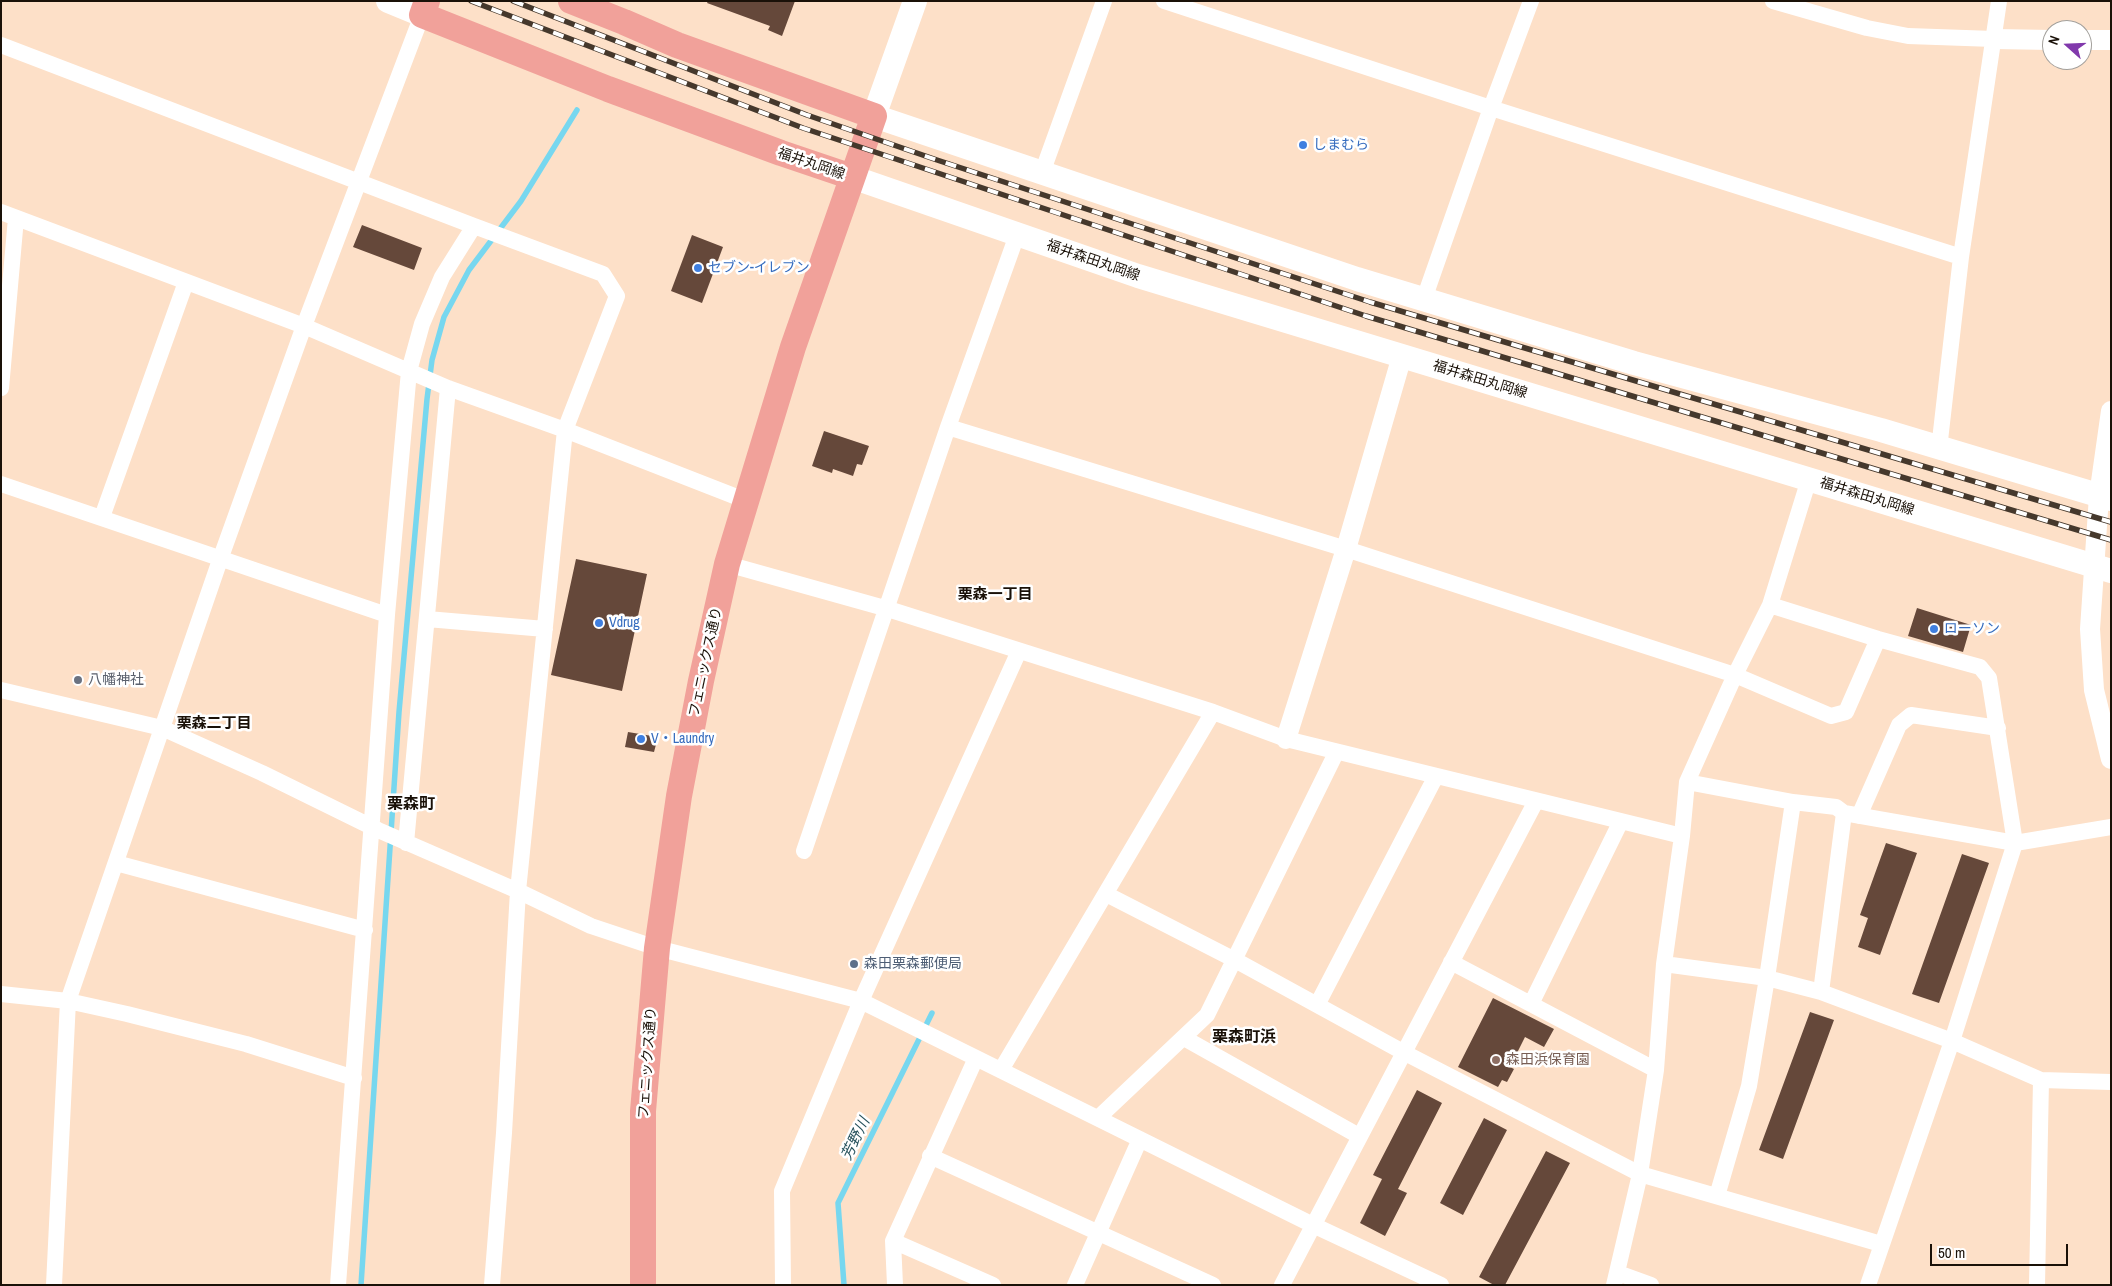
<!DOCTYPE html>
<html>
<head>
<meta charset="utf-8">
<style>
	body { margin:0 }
	#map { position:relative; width:2112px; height:1286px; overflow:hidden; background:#fde0c8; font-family:"Archivo Narrow",sans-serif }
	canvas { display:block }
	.frame { position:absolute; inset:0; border:2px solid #1a1108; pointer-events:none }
	.north { position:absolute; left:2042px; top:20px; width:50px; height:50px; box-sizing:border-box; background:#fff; border:1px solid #a3a09c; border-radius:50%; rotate:290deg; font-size:14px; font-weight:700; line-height:20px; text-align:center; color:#1a1108 }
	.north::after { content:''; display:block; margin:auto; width:18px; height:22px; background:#8139ac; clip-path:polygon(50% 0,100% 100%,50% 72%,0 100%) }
	.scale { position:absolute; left:1930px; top:1244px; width:138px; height:22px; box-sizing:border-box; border:2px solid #1a1108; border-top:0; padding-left:6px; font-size:15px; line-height:18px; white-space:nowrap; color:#1a1108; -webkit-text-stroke:4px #fff; paint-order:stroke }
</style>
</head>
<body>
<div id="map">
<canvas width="2112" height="1286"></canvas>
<div class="frame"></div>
<div class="north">N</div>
<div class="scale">50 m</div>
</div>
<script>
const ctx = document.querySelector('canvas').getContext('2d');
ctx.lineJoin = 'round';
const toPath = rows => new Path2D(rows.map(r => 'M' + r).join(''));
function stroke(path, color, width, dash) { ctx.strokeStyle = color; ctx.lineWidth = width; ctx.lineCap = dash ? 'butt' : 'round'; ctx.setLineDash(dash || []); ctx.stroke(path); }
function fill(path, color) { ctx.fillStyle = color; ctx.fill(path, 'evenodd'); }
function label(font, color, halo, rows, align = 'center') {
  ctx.font = font + ' "Archivo Narrow","Noto Sans JP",sans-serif'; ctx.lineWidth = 5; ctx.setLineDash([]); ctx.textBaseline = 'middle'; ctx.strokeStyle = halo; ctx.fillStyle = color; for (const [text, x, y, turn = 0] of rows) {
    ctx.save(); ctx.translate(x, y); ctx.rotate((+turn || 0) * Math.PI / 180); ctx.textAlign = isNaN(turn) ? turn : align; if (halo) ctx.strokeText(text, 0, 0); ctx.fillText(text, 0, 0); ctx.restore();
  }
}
const stream = toPath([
	[361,1285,399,712,427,399,432,360,444,317,469,270,521,201,577,110],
	[844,1285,838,1203,932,1013]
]);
const building = toPath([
	[708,1,795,1,782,36,768,30,770,26,707,3],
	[362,225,422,248,414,270,353,247],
	[692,235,723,247,702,303,671,291],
	[824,431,869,446,862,465,857,464,853,476,833,469,832,473,812,466],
	[576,559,647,574,622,691,551,675],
	[1917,608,1971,625,1963,652,1908,636],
	[628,732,658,737,654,752,625,747],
	[1886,843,1917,853,1880,955,1858,947,1868,918,1860,915],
	[1962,854,1989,863,1939,1003,1912,994],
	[1493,998,1554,1029,1544,1047,1525,1037,1510,1067,1514,1069,1507,1082,1502,1080,1498,1087,1458,1067],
	[1810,1012,1834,1020,1783,1159,1759,1150],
	[1417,1090,1442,1103,1398,1189,1407,1193,1385,1236,1360,1223,1382,1179,1373,1175],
	[1484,1118,1507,1130,1463,1215,1440,1203],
	[1546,1151,1570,1163,1505,1285,1494,1285,1479,1277]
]);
const minor = toPath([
	[1164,1,1491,108,1961,257],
	[1773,1,1867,28,1908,36,1994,39],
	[1,45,474,226,603,274,617,296,565,430,518,891,504,1133,492,1285],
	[1042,173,1104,1],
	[1,212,304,326,448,388,565,430,747,501],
	[1424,299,1491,108,1531,1],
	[1,388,16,218],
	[948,427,1346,549,1735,675,1831,716,1846,712,1878,639],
	[1939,449,1961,257,1999,1],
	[1,484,387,615],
	[102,517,186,282],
	[727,564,888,609,1213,712,1286,739,1682,836],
	[1770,605,1878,639,1980,667,1989,678,2015,843,1952,1041,1868,1285],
	[427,619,545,629],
	[1,690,162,728,262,773,378,830,518,891,591,926,657,948,861,1001,1313,1225,1441,1285],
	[1687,782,1793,802,1836,807,1844,813,2015,843,2111,827],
	[1859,816,1899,725,1911,715,1998,728],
	[406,843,448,388],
	[804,851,948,427,1017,235],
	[116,863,365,930],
	[1106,894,1235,960,1403,1052,1640,1174,1881,1244],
	[1451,962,1656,1070],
	[1664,964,1767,978,1821,992,1952,1041,2041,1080,2111,1082],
	[1821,992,1844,813],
	[1,994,68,1001,127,1014,246,1044,354,1078],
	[1531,1004,1621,821],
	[1317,1005,1436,776],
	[1184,1038,1359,1136],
	[1001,1070,1213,712],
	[1098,1118,1207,1015,1336,753],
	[930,1156,1213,1285],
	[1717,1196,1749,1086,1767,978,1793,802],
	[893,1241,993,1285],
	[1618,1273,1651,1285],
	[54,1285,68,1001,221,557,304,326,422,15],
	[338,1285,387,615,409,371,422,324,442,277,474,226],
	[783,1285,782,1191,861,1001,1019,651],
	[895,1285,893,1241,976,1058],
	[1075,1285,1140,1139],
	[1282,1285,1536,801],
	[1614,1285,1640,1174,1656,1070,1664,964,1682,836,1687,782,1735,675,1770,605,1809,479],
	[2037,1285,2041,1080]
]);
const tertiary = toPath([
	[1994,39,2052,40],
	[2082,40,2111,40],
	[2111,411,2099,496,2090,629,2094,690,2111,759],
	[1286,739,1346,549,1402,356]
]);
const secondary = toPath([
	[388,1,422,15],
	[915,1,874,116,1357,279,1634,363,1881,430,2111,499],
	[852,177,1138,276,2111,571]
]);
const primary = toPath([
	[427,1,422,15,608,89,781,153,852,177],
	[571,1,624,22,677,45,874,116,793,347,727,564,701,681,679,796,657,948,643,1111,643,1285]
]);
const rail = toPath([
	[471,1,803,128,1366,316,2111,540],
	[513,1,807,115,937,160,1370,302,2111,522]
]);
const markers = [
	[1303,145,5,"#3f7fe0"],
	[698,268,5,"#3f7fe0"],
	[599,623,5,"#3f7fe0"],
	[1934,629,5,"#3f7fe0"],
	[78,680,5,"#6b7280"],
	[641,739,5,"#3f7fe0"],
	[854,964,5,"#5c6f8a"],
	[1496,1060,5,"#8d6e63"]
];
const shopNames = [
	["しまむら",1313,145],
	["セブン-イレブン",708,268],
	["Vdrug",609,623],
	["ローソン",1944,629],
	["V・Laundry",651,739]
];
const streetNames = [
	["福井丸岡線",811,164,19],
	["福井森田丸岡線",1093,261,19],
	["福井森田丸岡線",1480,380,17],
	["福井森田丸岡線",1867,497,17],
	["フェニックス通り",706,662,-78],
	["フェニックス通り",648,1063,-86]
];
const worshipNames = [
	["八幡神社",88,680]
];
const serviceNames = [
	["森田栗森郵便局",864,964]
];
const educationNames = [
	["森田浜保育園",1506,1060]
];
const neighbourhoodNames = [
	["栗森一丁目",995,595],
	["栗森二丁目",214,724]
];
const waterNames = [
	["芳野川",856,1139,-64]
];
const quarterNames = [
	["栗森町",411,805],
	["栗森町浜",1244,1038]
];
stroke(stream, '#77d7ef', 5.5);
fill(building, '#65483a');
stroke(minor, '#fff', 16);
stroke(tertiary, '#fff', 20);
stroke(secondary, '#fff', 24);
stroke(primary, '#f1a19a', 26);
stroke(rail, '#45382c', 5.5);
stroke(rail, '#fff', 4, [11]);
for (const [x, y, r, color] of markers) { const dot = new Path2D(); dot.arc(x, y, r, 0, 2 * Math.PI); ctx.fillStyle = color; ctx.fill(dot); stroke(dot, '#fff', 2); }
label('14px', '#366cbe', '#fff', shopNames, 'left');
label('14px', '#1a1108', '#fff', streetNames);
label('14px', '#5b616d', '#fff', worshipNames, 'left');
label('14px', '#4e5e75', '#fff', serviceNames, 'left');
label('14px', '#785e54', '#fff', educationNames, 'left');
label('bold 15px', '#1a1108', '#fff', neighbourhoodNames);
label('italic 15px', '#26515c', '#fff', waterNames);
label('bold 16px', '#1a1108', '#fff', quarterNames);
</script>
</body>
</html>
